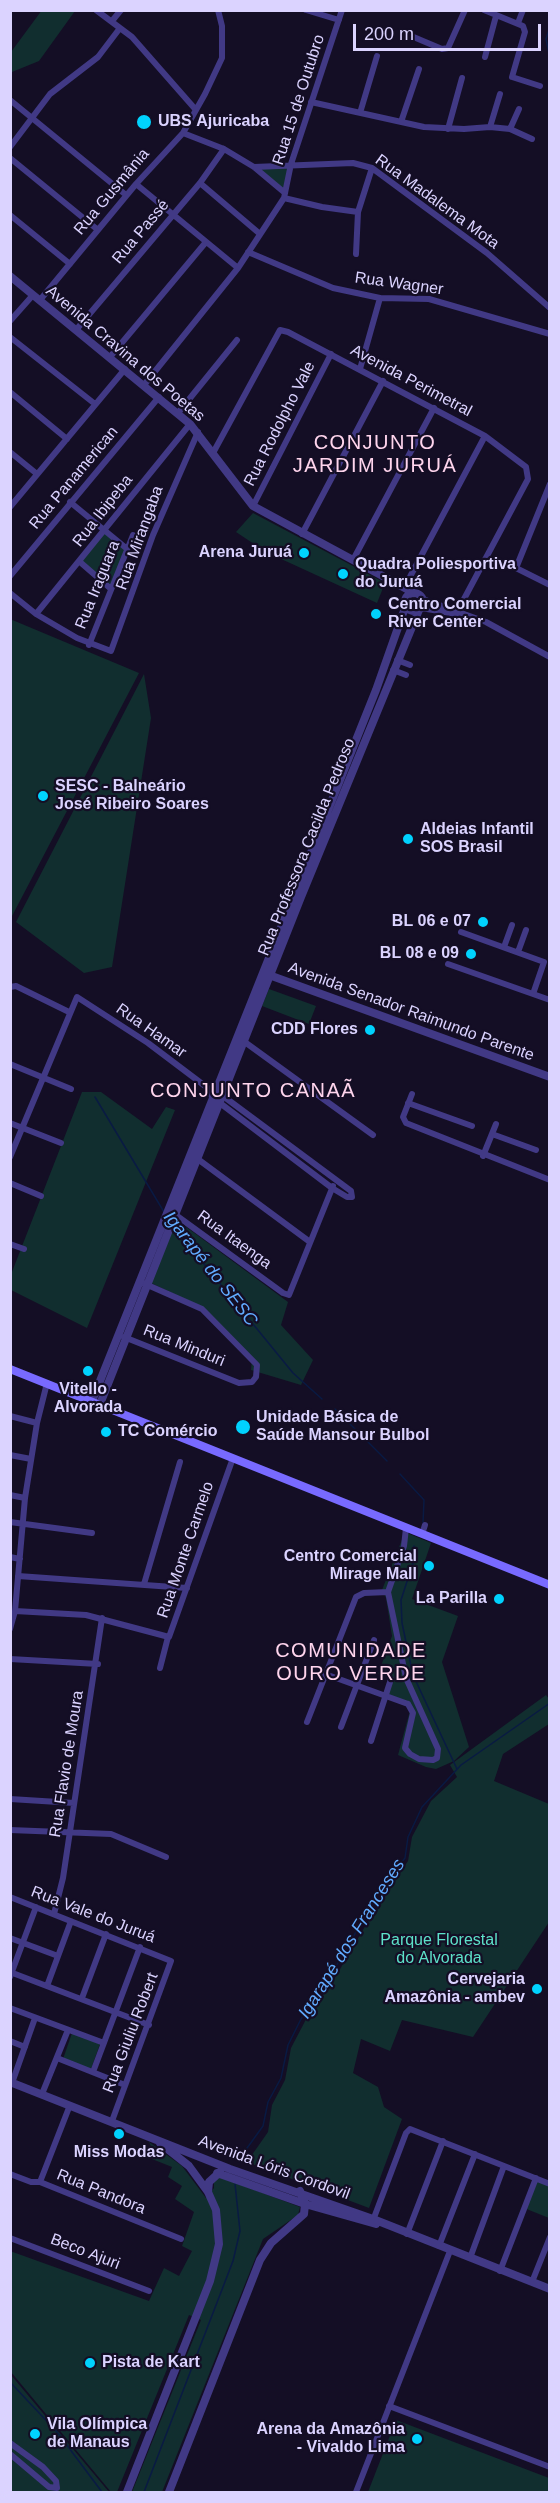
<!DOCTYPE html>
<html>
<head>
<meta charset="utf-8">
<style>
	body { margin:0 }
	#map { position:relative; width:560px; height:2503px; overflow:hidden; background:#140e25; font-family:Helvetica,sans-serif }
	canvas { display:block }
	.frame { position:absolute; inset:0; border:12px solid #dbd3ff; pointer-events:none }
	.scale { position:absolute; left:353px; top:24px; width:188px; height:27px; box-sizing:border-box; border:3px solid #dbd3ff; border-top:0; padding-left:8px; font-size:18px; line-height:21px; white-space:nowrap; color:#dbd3ff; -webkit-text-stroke:4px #140e25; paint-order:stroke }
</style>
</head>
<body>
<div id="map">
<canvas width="560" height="2503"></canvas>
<div class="frame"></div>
<div class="scale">200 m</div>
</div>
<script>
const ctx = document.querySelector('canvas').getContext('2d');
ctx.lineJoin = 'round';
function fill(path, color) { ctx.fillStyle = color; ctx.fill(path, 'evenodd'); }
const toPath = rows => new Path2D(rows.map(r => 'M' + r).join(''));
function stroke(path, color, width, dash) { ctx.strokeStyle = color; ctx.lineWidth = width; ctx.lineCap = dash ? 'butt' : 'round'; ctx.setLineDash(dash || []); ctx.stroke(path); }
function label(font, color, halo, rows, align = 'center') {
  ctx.font = font + ' Helvetica,sans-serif'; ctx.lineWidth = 4.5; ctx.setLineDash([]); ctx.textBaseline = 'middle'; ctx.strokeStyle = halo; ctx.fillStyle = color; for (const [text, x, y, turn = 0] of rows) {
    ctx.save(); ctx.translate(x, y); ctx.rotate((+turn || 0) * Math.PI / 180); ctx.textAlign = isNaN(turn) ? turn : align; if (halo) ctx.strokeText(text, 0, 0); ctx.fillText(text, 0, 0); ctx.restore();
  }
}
const green = toPath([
	[42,10,75,11,39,61,12,72,11,52],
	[289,165,285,193,254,167],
	[253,513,385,583,377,603,266,552,236,532],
	[103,530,126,548,111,589,80,562],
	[10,619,139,673,11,918,10,918],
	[144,674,151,718,112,967,84,973,16,922],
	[269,989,316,1006,309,1024,262,1006],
	[82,1092,101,1092,152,1129,166,1107,175,1110,87,1328,11,1290,10,1277],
	[174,1218,288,1302,281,1325,313,1360,301,1385,251,1370,252,1358,201,1307,149,1282],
	[405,1532,431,1543,412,1599,458,1616,442,1662,469,1747,454,1761,436,1769,426,1767,398,1755,411,1707,384,1694,389,1677,378,1674,392,1636,386,1598,382,1590],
	[546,1695,549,1699,549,1724,503,1754,494,1781,549,1804,549,1922,473,2037,402,2020,390,2051,361,2039,353,2073,378,2087,384,2107,402,2119,369,2208,247,2162,268,2132,272,2105,285,2080,291,2048,313,2006,329,1988,377,1906,408,1861,412,1837,431,1801,457,1777,450,1765],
	[72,2033,100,2044,91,2069,63,2059],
	[149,2142,182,2166,206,2198,214,2188,214,2181,220,2177,300,2207,298,2215,263,2239,162,2492,132,2492,201,2320,189,2315,117,2492,111,2492,11,2372,10,2251,149,2301,164,2268,179,2276,192,2251,182,2246,194,2212,175,2199,182,2186,168,2177,172,2167,152,2159,154,2153],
	[536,2176,549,2182,549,2218,524,2208],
	[11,2375,109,2492,11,2492],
	[396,2420,549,2478,549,2492,368,2492]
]);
const stream = toPath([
	[550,27,546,39,550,58],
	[95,1097,164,1212],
	[173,1226,293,1373,322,1399],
	[335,1409,387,1461],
	[400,1474,424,1500,423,1523],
	[414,1546,413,1563,401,1600,402,1623,413,1675,457,1769],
	[242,2155,263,2126,268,2102,281,2078,288,2045,301,2019,325,1985,380,1891,405,1858,408,1837,422,1807,461,1765,550,1703],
	[10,2382,57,2432,102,2492],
	[144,2492,233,2261,240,2231,235,2184]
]);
const minor = toPath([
	[96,10,132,37,196,110],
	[306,10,339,20],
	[484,10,523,26,525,32,512,77,540,86],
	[112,21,121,10],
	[518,23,523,10],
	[404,33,442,49,448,48,465,10],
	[485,57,496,16],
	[10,100,126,195],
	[311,102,424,127,464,129,490,127,510,129,532,139],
	[360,113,377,56],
	[401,122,419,69],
	[490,127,500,94],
	[448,129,462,78],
	[510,129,519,109],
	[183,133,224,149,254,167,285,193],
	[10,147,50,94,98,57,120,28],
	[10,158,98,230],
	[254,167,353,163,372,168,487,253,550,308],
	[200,183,260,234],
	[136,184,238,268],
	[284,198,322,207,358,212],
	[10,215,70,264],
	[248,252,333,288,380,298,429,299,550,334],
	[356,254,358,212,372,168],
	[40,300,136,184,183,133,205,94,222,58,222,26,218,10],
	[10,321,33,295],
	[76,330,200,183,224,149],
	[10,337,95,404],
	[110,357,206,242],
	[360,369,380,298],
	[144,385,238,268,284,198,291,164,342,10],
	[10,392,67,439],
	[178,413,237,340],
	[10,452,37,474],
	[213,453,280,330,288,332,485,436,526,467,528,479,456,614],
	[70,502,126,548],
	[253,506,331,354],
	[10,507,125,369],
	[302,534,383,381],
	[486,558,516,568,550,585],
	[353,560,434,408],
	[80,562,111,589],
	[516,568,550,484],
	[10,576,159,397],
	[404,588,485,436],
	[10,593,36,614,77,638,111,651,153,535,198,432],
	[423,599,486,622,550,657],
	[421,608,457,614],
	[36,614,190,424],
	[89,645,133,535],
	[397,660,410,665],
	[393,670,406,675],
	[461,932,544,962,533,994],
	[504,947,512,925],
	[518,952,526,930],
	[448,964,550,1000],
	[10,987,16,986,69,1012],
	[242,1040,373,1135],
	[10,1064,71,1089],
	[412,1094,403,1117,406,1123,550,1180],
	[408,1103,472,1126],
	[10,1123,61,1143],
	[492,1134,536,1150],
	[483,1156,496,1124],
	[10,1157,77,997,148,1043,209,1089,223,1096,351,1191,352,1197,347,1197,332,1188,212,1097,209,1089],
	[195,1157,310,1242],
	[10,1183,41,1196],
	[173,1213,283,1293,289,1295,333,1186],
	[10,1244,24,1249],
	[124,1337,239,1383,252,1382,256,1377,257,1365,202,1309,143,1283],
	[10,1416,37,1423],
	[10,1455,31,1459],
	[10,1495,25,1498],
	[10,1522,92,1533],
	[406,1528,404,1546,388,1592,406,1678,438,1749,437,1758,433,1760,419,1759,410,1754,405,1748,413,1713,408,1704],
	[422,1534,425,1525],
	[10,1557,20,1559],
	[18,1576,187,1588],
	[144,1584,180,1462],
	[15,1611,86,1615,169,1637,233,1458],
	[10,1629,15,1611,25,1498,37,1423,47,1383],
	[10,1659,98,1664],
	[160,1668,168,1637],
	[325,1674,408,1704],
	[307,1722,356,1597,364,1593,388,1592],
	[341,1727,374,1640],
	[371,1741,391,1679],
	[10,1799,74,1803],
	[10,1830,111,1834,166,1857],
	[10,1897,171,1961,112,2121],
	[54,1914,63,1878,102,1618],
	[10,1938,58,1956],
	[10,1972,149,2025],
	[10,1977,36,1907],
	[47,1986,71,1921],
	[82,1998,106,1934],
	[10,2008,104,2043],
	[10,2041,25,2047],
	[57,2058,125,2085],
	[93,2072,140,1947],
	[12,2083,35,2018],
	[42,2094,68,2030],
	[10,2174,31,2182,40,2182,181,2239],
	[40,2182,70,2105],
	[372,2223,406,2133,410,2129,550,2184],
	[407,2234,443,2141],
	[10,2238,149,2291],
	[439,2246,475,2154],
	[470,2258,504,2166],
	[500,2271,536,2178],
	[532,2282,550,2237],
	[389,2406,550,2467],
	[10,2443,43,2467,56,2481,57,2488,49,2487,10,2454],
	[356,2492,450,2251]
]);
const tertiary = toPath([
	[10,276,190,424,253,506,414,593],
	'405 602a9 9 0 1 1 18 0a9 9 0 1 1-18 0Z',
	[269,975,550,1077],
	[92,1401,376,690,406,605],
	[100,1404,301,897,419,610],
	[10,2082,230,2169,373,2219,550,2289],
	[217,2173,305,2204,376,2224],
	[208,2192,209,2182,220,2172],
	[127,2492,210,2281,219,2244,216,2210,208,2192,189,2166,160,2143],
	[169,2492,260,2260,271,2243,304,2214,305,2204,300,2191]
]);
const secondary = toPath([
	[10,1369,550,1585]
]);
const markers = [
	[144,122,8,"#00d2fe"],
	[304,553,6,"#00d2fe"],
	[343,574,6,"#00d2fe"],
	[376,614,6,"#00d2fe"],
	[43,796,6,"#00d2fe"],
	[408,839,6,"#00d2fe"],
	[483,922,6,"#00d2fe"],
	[471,954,6,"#00d2fe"],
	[370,1030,6,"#00d2fe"],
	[88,1371,6,"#00d2fe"],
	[243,1427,8,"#00d2fe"],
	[106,1432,6,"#00d2fe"],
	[429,1566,6,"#00d2fe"],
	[499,1599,6,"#00d2fe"],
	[537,1989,6,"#00d2fe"],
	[119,2134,6,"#00d2fe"],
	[90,2363,6,"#00d2fe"],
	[35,2434,6,"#00d2fe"],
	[417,2439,6,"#00d2fe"]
];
const streetNames = [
	["Rua 15 de Outubro",299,100,-72],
	["Rua Gusmânia",112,192,-50],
	["Rua Madalema Mota",437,202,36],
	["Rua Passé",141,232,-50],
	["Rua Wagner",399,284,8],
	["Avenida Cravina dos Poetas",125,354,40],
	["Avenida Perimetral",411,381,28],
	["Rua Rodolpho Vale",280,424,-63],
	["Rua Panamerican",74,478,-50],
	["Rua Ibipeba",103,511,-52],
	["Rua Mirangaba",140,538,-70],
	["Rua Iraguara",98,585,-68],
	["Rua Professora Cacilda Pedroso",307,847,-68],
	["Avenida Senador Raimundo Parente",411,1012,20],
	["Rua Hamar",151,1031,35],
	["Rua Itaenga",234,1240,36],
	["Rua Minduri",184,1346,22],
	["Rua Monte Carmelo",186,1550,-71],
	["Rua Flavio de Moura",67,1764,-81],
	["Rua Vale do Juruá",93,1915,21],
	["Rua Giuliu Robert",131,2033,-69],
	["Avenida Lóris Cordovil",274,2168,20],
	["Rua Pandora",101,2192,22],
	["Beco Ajuri",85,2252,21]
];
const poiNames = [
	["UBS Ajuricaba",158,122],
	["Arena Juruá",292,553,"right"],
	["Quadra Poliesportiva",355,565],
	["do Juruá",355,583],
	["Centro Comercial",388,605],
	["River Center",388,623],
	["SESC - Balneário",55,787],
	["José Ribeiro Soares",55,805],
	["Aldeias Infantil",420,830],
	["SOS Brasil",420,848],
	["BL 06 e 07",471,922,"right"],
	["BL 08 e 09",459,954,"right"],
	["CDD Flores",358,1030,"right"],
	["Vitello -",88,1390,"center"],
	["Alvorada",88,1408,"center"],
	["Unidade Básica de",256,1418],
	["Saúde Mansour Bulbol",256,1436],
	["TC Comércio",118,1432],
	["Centro Comercial",417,1557,"right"],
	["Mirage Mall",417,1575,"right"],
	["La Parilla",487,1599,"right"],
	["Cervejaria",525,1980,"right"],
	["Amazônia - ambev",525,1998,"right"],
	["Miss Modas",119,2153,"center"],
	["Pista de Kart",102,2363],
	["Vila Olímpica",47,2425],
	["de Manaus",47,2443],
	["Arena da Amazônia",405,2430,"right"],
	["- Vivaldo Lima",405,2448,"right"]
];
const parkNames = [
	["Parque Florestal",439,1941],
	["do Alvorada",439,1959]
];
const waterNames = [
	["Igarapé do SESC",210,1269,52],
	["Igarapé dos Franceses",352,1939,-58]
];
const quarterNames = [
	["CONJUNTO",375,443],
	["JARDIM JURUÁ",375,466],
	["CONJUNTO CANAÃ",253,1091],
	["COMUNIDADE",351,1651],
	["OURO VERDE",351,1674]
];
fill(green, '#112e2f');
stroke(stream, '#091a43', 1.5);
stroke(minor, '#413985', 6);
stroke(tertiary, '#413985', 8);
stroke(secondary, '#786aff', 8);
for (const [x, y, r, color] of markers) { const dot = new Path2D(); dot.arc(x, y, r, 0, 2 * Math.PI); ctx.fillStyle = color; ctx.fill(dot); stroke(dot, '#140e25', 2); }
label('16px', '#dbd3ff', '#140e25', streetNames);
label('bold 16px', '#dbd3ff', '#140e25', poiNames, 'left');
label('16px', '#5de1c9', '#140e25', parkNames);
label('italic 18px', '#61abff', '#140e25', waterNames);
ctx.letterSpacing = '1.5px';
label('20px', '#ffd5ed', '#140e25', quarterNames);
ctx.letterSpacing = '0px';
</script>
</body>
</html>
